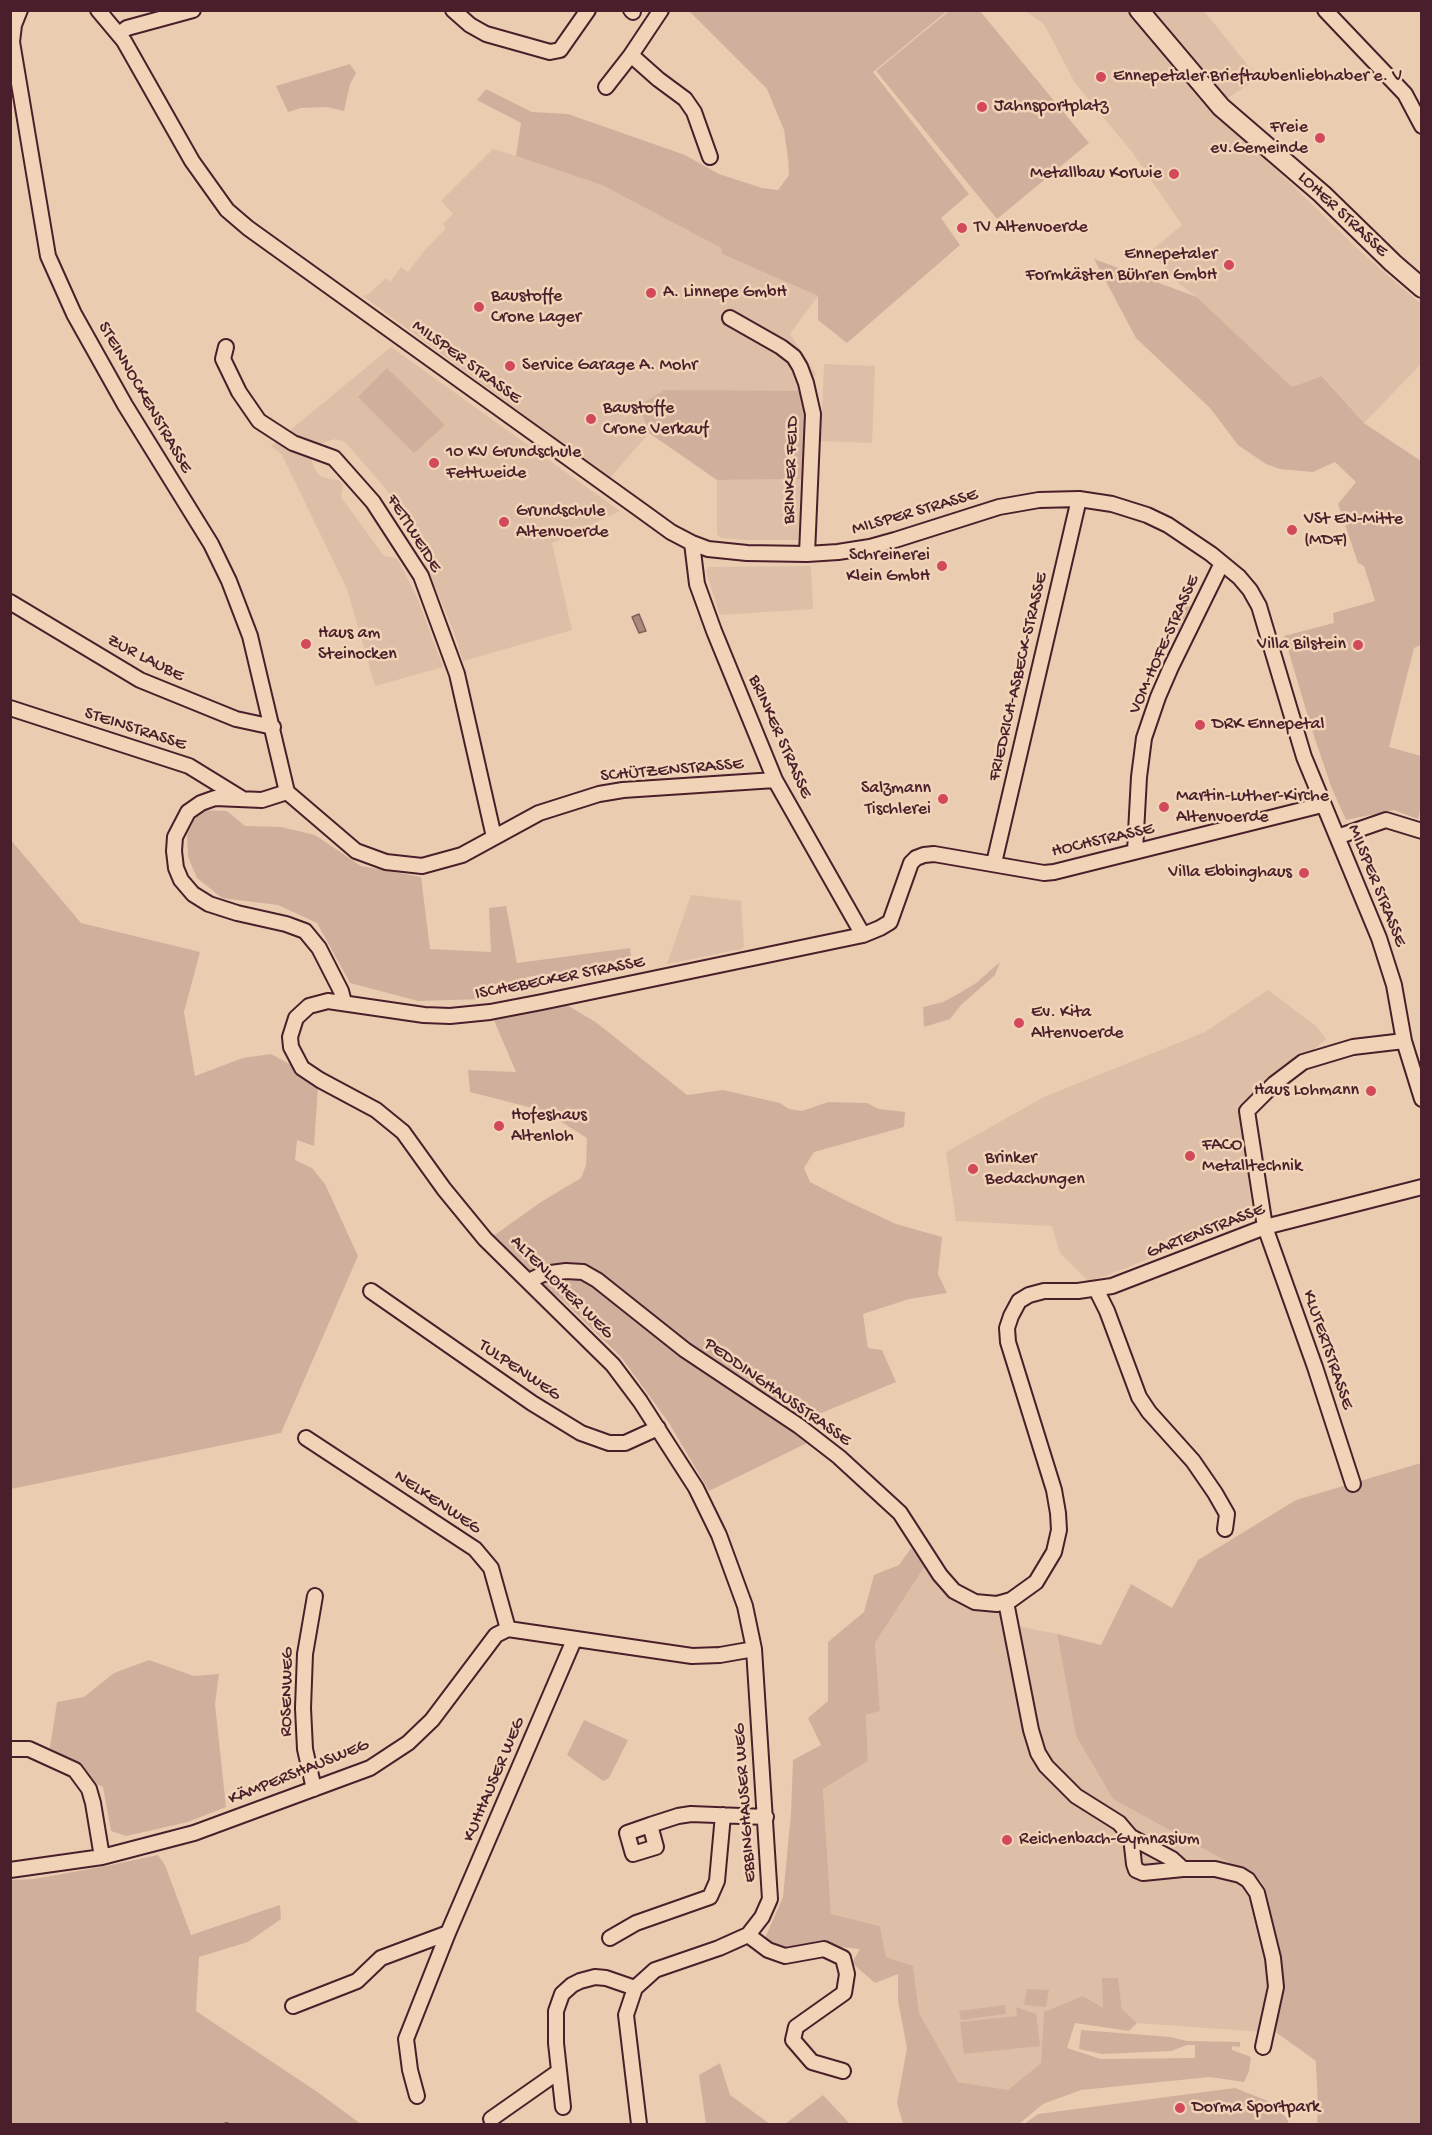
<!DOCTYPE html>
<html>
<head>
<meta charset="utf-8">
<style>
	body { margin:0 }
	#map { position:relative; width:1432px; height:2135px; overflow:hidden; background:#eacdb1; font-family:"Gochi Hand",sans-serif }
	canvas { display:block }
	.frame { position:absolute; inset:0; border:12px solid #4a1f2b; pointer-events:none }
</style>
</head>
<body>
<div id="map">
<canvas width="1432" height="2135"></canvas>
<div class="frame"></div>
</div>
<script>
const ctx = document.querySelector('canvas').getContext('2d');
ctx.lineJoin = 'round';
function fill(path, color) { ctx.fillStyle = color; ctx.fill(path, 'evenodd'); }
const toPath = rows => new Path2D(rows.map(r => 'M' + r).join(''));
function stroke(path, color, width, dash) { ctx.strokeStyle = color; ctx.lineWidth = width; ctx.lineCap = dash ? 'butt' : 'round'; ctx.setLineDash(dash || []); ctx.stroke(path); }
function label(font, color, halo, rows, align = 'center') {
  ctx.font = font + ' "Gochi Hand",sans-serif'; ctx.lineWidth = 5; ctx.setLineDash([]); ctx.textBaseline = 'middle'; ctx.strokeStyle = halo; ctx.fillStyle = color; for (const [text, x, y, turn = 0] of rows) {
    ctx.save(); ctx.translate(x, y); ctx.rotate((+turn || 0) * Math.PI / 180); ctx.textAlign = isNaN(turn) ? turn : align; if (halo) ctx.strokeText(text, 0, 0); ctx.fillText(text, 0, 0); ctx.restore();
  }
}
const built = toPath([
	[1025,11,1204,11,1258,78,1213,108,1361,252,1421,304,1421,364,1364,423,1323,376,1292,387,1197,297,1178,283,1150,252,1182,225,1132,152,1075,83,1044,24],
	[493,149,570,172,602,185,721,248,722,254,818,296,790,334,816,374,803,391,639,406,649,433,610,478,363,296,370,293,386,278,390,282,401,267,408,272,425,250,446,228,443,224,453,214,441,201],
	[391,347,620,511,552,543,572,630,463,661,454,632,417,545,419,533,385,488,345,442,335,439,320,444,314,452,312,461,314,468,320,476,330,479,339,480,343,485,341,497,384,556,397,558,417,597,443,667,375,686,347,589,282,455,271,446],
	[824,364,875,366,872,443,821,441],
	[804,479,802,535,800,540,748,540,721,538,717,534,717,480],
	[811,566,813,609,720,615,706,571,709,567],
	[691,895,741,901,744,946,741,949,667,964],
	[1268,990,1317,1027,1326,1039,1243,1110,1247,1169,1253,1217,1108,1275,1088,1281,1060,1253,1052,1226,956,1221,946,1152,1044,1097,1205,1032],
	[925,1566,1022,1627,1057,1634,1076,1736,1113,1799,1262,1881,1277,2033,1137,2023,1122,2009,1118,1978,1102,1978,1104,2009,1044,2012,1041,2063,1008,2090,957,2082,919,2013,913,1967,886,1957,880,1926,831,1914,823,1789,868,1761,866,1715,880,1711,875,1643]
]);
const green = toPath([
	[689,11,947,11,873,72,969,194,941,218,960,245,847,343,818,320,818,296,722,254,721,248,602,185,516,156,521,123,477,100,486,89,532,112,568,114,685,155,719,174,762,188,778,190,789,175,788,158,784,130,767,89],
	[949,11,980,11,1089,143,997,219,876,71],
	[350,64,356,73,350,84,344,111,327,107,301,108,288,112,276,86],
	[1094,259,1197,297,1292,387,1322,376,1364,423,1421,461,1421,645,1414,648,1389,747,1421,756,1421,808,1418,819,1394,810,1346,820,1332,789,1312,730,1284,636,1334,623,1333,613,1375,601,1364,566,1358,563,1338,504,1356,482,1335,462,1313,472,1280,469,1266,464,1238,445,1210,408,1136,338],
	[387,368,445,425,414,453,358,397],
	[664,390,803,391,809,419,804,479,717,480,649,433,639,406],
	[1181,599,1190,606,1178,631,1170,624,1182,605],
	[199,810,227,811,245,826,281,827,315,835,361,866,421,877,430,949,491,952,489,908,506,906,517,963,630,948,632,965,526,977,528,988,485,999,418,1001,350,983,317,923,278,905,222,898,197,878,188,857,187,835],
	[10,839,81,923,200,952,184,1012,195,1076,243,1058,271,1054,291,1065,318,1086,314,1146,297,1140,295,1160,312,1168,325,1184,358,1256,281,1433,11,1489],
	[1000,962,995,975,961,1005,950,1019,924,1027,923,1007,943,1002,958,994,976,983],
	[567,1005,597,1023,687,1095,723,1090,780,1103,789,1109,802,1111,828,1102,867,1103,879,1109,905,1112,904,1127,814,1152,804,1168,810,1182,849,1202,896,1224,942,1237,938,1274,947,1293,909,1299,863,1314,868,1348,882,1350,896,1382,807,1419,807,1443,709,1491,669,1423,621,1357,563,1301,510,1259,489,1239,541,1202,581,1178,586,1165,587,1138,544,1111,470,1092,468,1070,516,1072,493,1018],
	[1421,1463,1421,2124,1317,2124,1318,2111,1316,2061,1277,2033,1262,1881,1113,1799,1076,1736,1057,1634,1101,1645,1131,1584,1172,1608,1198,1560,1296,1500],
	[911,1548,925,1566,875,1643,880,1711,866,1715,868,1761,823,1789,831,1914,880,1926,886,1957,913,1966,919,2013,958,2082,1008,2090,1041,2063,1044,2012,1083,1996,1103,2008,1102,1978,1118,1978,1122,2009,1137,2023,1129,2031,1075,2023,1067,2048,1101,2059,1195,2058,1195,2045,1187,2045,1171,2051,1102,2054,1079,2049,1081,2030,1171,2037,1187,2041,1240,2042,1240,2047,1232,2046,1232,2050,1251,2057,1249,2071,1244,2082,1210,2077,1081,2090,1043,2104,1019,2124,903,2124,897,2103,907,2048,898,2001,898,1974,875,1983,852,1963,860,1949,822,1945,782,1948,765,1938,783,1897,791,1813,793,1760,821,1745,808,1718,828,1701,828,1642,864,1612,874,1575,899,1565],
	[149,1660,194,1676,219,1674,215,1704,226,1807,188,1822,126,1836,111,1831,103,1787,89,1780,49,1754,57,1702,84,1697,114,1673],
	[584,1720,628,1740,609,1778,603,1781,567,1755],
	[158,1855,165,1865,191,1935,280,1905,281,1919,248,1942,199,1957,196,2011,316,2091,361,2124,11,2124,11,1880,34,1879,106,1866],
	[1027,1989,1049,1990,1046,2007,1024,2005],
	[1005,2005,1006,2014,961,2020,959,2011],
	[1016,2007,1036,2014,1040,2046,964,2054,960,2022,1017,2016],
	[720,2063,730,2095,770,2124,706,2124,699,2075],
	[1235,2088,1268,2101,1287,2118,1289,2124,1024,2124,1038,2114],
	[823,2095,850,2124,785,2124]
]);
const water = toPath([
	[639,614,646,631,639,633,632,617,639,614]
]);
const stream = toPath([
	[226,2124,227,2124]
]);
const minor = toPath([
	[20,10,14,25,12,42,48,256,74,314,125,405,211,544,229,581,250,636,287,792],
	[98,10,124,41,192,161,227,210,248,228,642,511,671,532,692,543,708,549,747,553,807,554,838,552,870,547,895,540,999,507,1039,500,1079,499,1112,504,1147,515,1168,525,1211,554,1239,577,1250,590,1259,606,1304,757,1379,938,1394,985,1404,1041,1422,1099],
	[453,10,470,25,486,34,550,52,560,50,588,10],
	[631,10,633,12],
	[661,10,631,55,658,79,685,99,694,112,710,157],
	[1325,10,1405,94,1422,126],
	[119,34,127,28,193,10],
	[606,87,631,55],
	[730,318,781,347,794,357,800,367,806,383,813,414,807,554],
	[226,347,223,359,239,392,259,421,293,443,334,458,373,502,421,576,457,674,494,837],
	[692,543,697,584,714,631,775,780,863,935],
	[10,602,140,680,236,719,273,727],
	[10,708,189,766,241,798],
	[287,792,356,851,386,862,422,866,462,855,539,813,599,794,623,790,775,780],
	[287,792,262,800,215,798,201,803,188,812,175,837,174,851,176,868,181,880,193,894,209,904,237,913,286,924,305,931,319,948,341,991,344,1002],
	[1337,837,1386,820,1422,831],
	[1135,851,1139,777,1144,738,1158,697,1171,667,1222,563],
	[994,863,1079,499],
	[529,1281,543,1274,566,1271,583,1272,597,1280,685,1350,799,1426,839,1457,900,1513,940,1575,954,1591,975,1602,997,1604,1011,1600,1036,1582,1054,1552,1059,1530,1058,1513,1054,1490,1008,1342,1007,1328,1011,1316,1019,1301,1029,1295,1044,1291,1078,1291,1112,1286,1265,1227,1422,1187],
	[1096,1289,1107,1311,1139,1397,1149,1412,1193,1461,1215,1493,1227,1514,1225,1529],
	[371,1291,532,1403,581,1433,609,1443,625,1443,658,1428],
	[306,1438,475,1549,491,1568,508,1629],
	[1353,1484,1315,1367,1265,1227,1247,1111,1274,1084,1303,1062,1353,1047,1404,1041],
	[1006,1602,1031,1730,1038,1753,1046,1766,1076,1796,1119,1823,1131,1837,1172,1859,1183,1869],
	[10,1749,29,1749,75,1770,89,1789,93,1803,102,1857],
	[314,1789,305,1749,303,1708,305,1654,315,1596],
	[650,1825,656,1847,633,1854,627,1833,650,1825,678,1816,691,1814,766,1817],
	[1131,1837,1134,1864,1136,1870,1143,1873,1183,1869,1215,1869,1240,1875,1248,1880,1257,1893,1273,1958,1276,1987,1263,2047],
	[10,1870,102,1857,194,1833,370,1768,408,1743,432,1720,496,1635,508,1629,692,1656,720,1655,754,1649],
	[748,1935,768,1950,785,1956,824,1949,843,1958,847,1974,844,1993,796,2027,793,2040,812,2062,843,2071],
	[610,1938,636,1923,710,1897,717,1881,723,1815],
	[293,2006,357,1981,381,1958,448,1933],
	[417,2096,410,2070,406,2039,448,1933,574,1640],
	[563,2107,556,2043,556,2011,562,1994,572,1985,580,1981,595,1977,606,1978,635,1988],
	[491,2119,558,2072],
	[639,2124,626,2015,635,1988,655,1970,719,1948,748,1935,762,1917,770,1899,754,1649,745,1606,719,1535,696,1488,640,1401,613,1365,485,1239,444,1189,403,1132,376,1110,320,1080,302,1068,291,1047,290,1037,296,1018,309,1006,328,1001,424,1015,450,1016,490,1012,542,1002,863,935,880,928,890,922,911,863,916,858,924,855,934,854,1044,873,1054,872,1322,805]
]);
const major = toPath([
	[1139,10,1221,107,1322,194,1393,263,1422,288]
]);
const markers = [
	[1101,77,6,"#d1495b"],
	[982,107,6,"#d1495b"],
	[1320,138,6,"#d1495b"],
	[1174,174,6,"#d1495b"],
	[962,228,6,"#d1495b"],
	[1229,265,6,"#d1495b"],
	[651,293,6,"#d1495b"],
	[479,307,6,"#d1495b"],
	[510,366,6,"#d1495b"],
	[591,419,6,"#d1495b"],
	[434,463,6,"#d1495b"],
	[504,522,6,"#d1495b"],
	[1292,530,6,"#d1495b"],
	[942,566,6,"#d1495b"],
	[306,644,6,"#d1495b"],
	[1358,645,6,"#d1495b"],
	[1200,725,6,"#d1495b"],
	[943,799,6,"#d1495b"],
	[1164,807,6,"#d1495b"],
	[1304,873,6,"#d1495b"],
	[1019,1023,6,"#d1495b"],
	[1371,1091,6,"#d1495b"],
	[499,1126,6,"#d1495b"],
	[1190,1156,6,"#d1495b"],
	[973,1169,6,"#d1495b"],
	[1007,1840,6,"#d1495b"],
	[1180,2108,6,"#d1495b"]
];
const poiNames = [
	["Ennepetaler Brieftaubenliebhaber e. V",1113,77],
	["Jahnsportplatz",994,107],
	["Freie",1308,128,"right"],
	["ev.Gemeinde",1308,149,"right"],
	["Metallbau Korwie",1162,174,"right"],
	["TV Altenvoerde",974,228],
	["Ennepetaler",1217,255,"right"],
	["Formkästen Bühren GmbH",1217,276,"right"],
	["A. Linnepe GmbH",663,293],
	["Baustoffe",491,297],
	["Crone Lager",491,318],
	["Service Garage A. Mohr",522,366],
	["Baustoffe",603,409],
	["Crone Verkauf",603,430],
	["10 KV Grundschule",446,453],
	["Fettweide",446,474],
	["Grundschule",516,512],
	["Altenvoerde",516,533],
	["VSt EN-Mitte",1304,520],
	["(MDF)",1304,541],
	["Schreinerei",930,556,"right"],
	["Klein GmbH",930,577,"right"],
	["Haus am",318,634],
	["Steinocken",318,655],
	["Villa Bilstein",1346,645,"right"],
	["DRK Ennepetal",1212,725],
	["Salzmann",931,789,"right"],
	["Tischlerei",931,810,"right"],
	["Martin-Luther-Kirche",1176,797],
	["Altenvoerde",1176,818],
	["Villa Ebbinghaus",1292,873,"right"],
	["Ev. Kita",1031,1013],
	["Altenvoerde",1031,1034],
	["Haus Lohmann",1359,1091,"right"],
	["Hofeshaus",511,1116],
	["Altenloh",511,1137],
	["FACO",1202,1146],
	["Metalltechnik",1202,1167],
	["Brinker",985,1159],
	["Bedachungen",985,1180],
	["Reichenbach-Gymnasium",1019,1840],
	["Dorma Sportpark",1192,2108]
];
const streetNames = [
	["LOHER STRASSE",1342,215,43],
	["MILSPER STRASSE",466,363,36],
	["STEINNOCKENSTRASSE",144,398,60],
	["BRINKER FELD",792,470,-88],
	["MILSPER STRASSE",915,513,-16],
	["FETTWEIDE",413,534,58],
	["VOM-HOFE-STRASSE",1165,645,-66],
	["ZUR LAUBE",145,659,27],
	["FRIEDRICH-ASBECK-STRASSE",1019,677,-77],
	["STEINSTRASSE",135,730,18],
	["BRINKER STRASSE",779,737,66],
	["SCHÜTZENSTRASSE",672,771,-5],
	["HOCHSTRASSE",1103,841,-13],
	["MILSPER STRASSE",1376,886,68],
	["ISCHEBECKER STRASSE",560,979,-11],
	["GARTENSTRASSE",1206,1232,-21],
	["ALTENLOHER WEG",561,1288,45],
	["KLUTERTSTRASSE",1327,1350,71],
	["TULPENWEG",519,1371,34],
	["PEDDINGHAUSSTRASSE",777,1393,35],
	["NELKENWEG",437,1503,34],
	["ROSENWEG",288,1692,-89],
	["KÄMPERSHAUSWEG",299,1773,-22],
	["KUHHAUSER WEG",495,1780,-67],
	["EBBINGHAUSER WEG",746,1803,-94]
];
fill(built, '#ddbea6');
fill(green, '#d0b09c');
fill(water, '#ab887c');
stroke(water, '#845e5c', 1.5);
stroke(stream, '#845e5c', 4);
stroke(minor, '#4a1f2b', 18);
stroke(major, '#4a1f2b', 22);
stroke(minor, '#f1d4b7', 14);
stroke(major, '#f1d4b7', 18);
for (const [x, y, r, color] of markers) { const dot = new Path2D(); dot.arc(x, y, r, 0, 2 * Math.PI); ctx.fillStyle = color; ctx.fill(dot); stroke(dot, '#f1d4b7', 2); }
label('18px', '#4a1f2b', '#f1d4b7', poiNames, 'left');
label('18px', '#4a1f2b', '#f1d4b7', streetNames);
</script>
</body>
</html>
